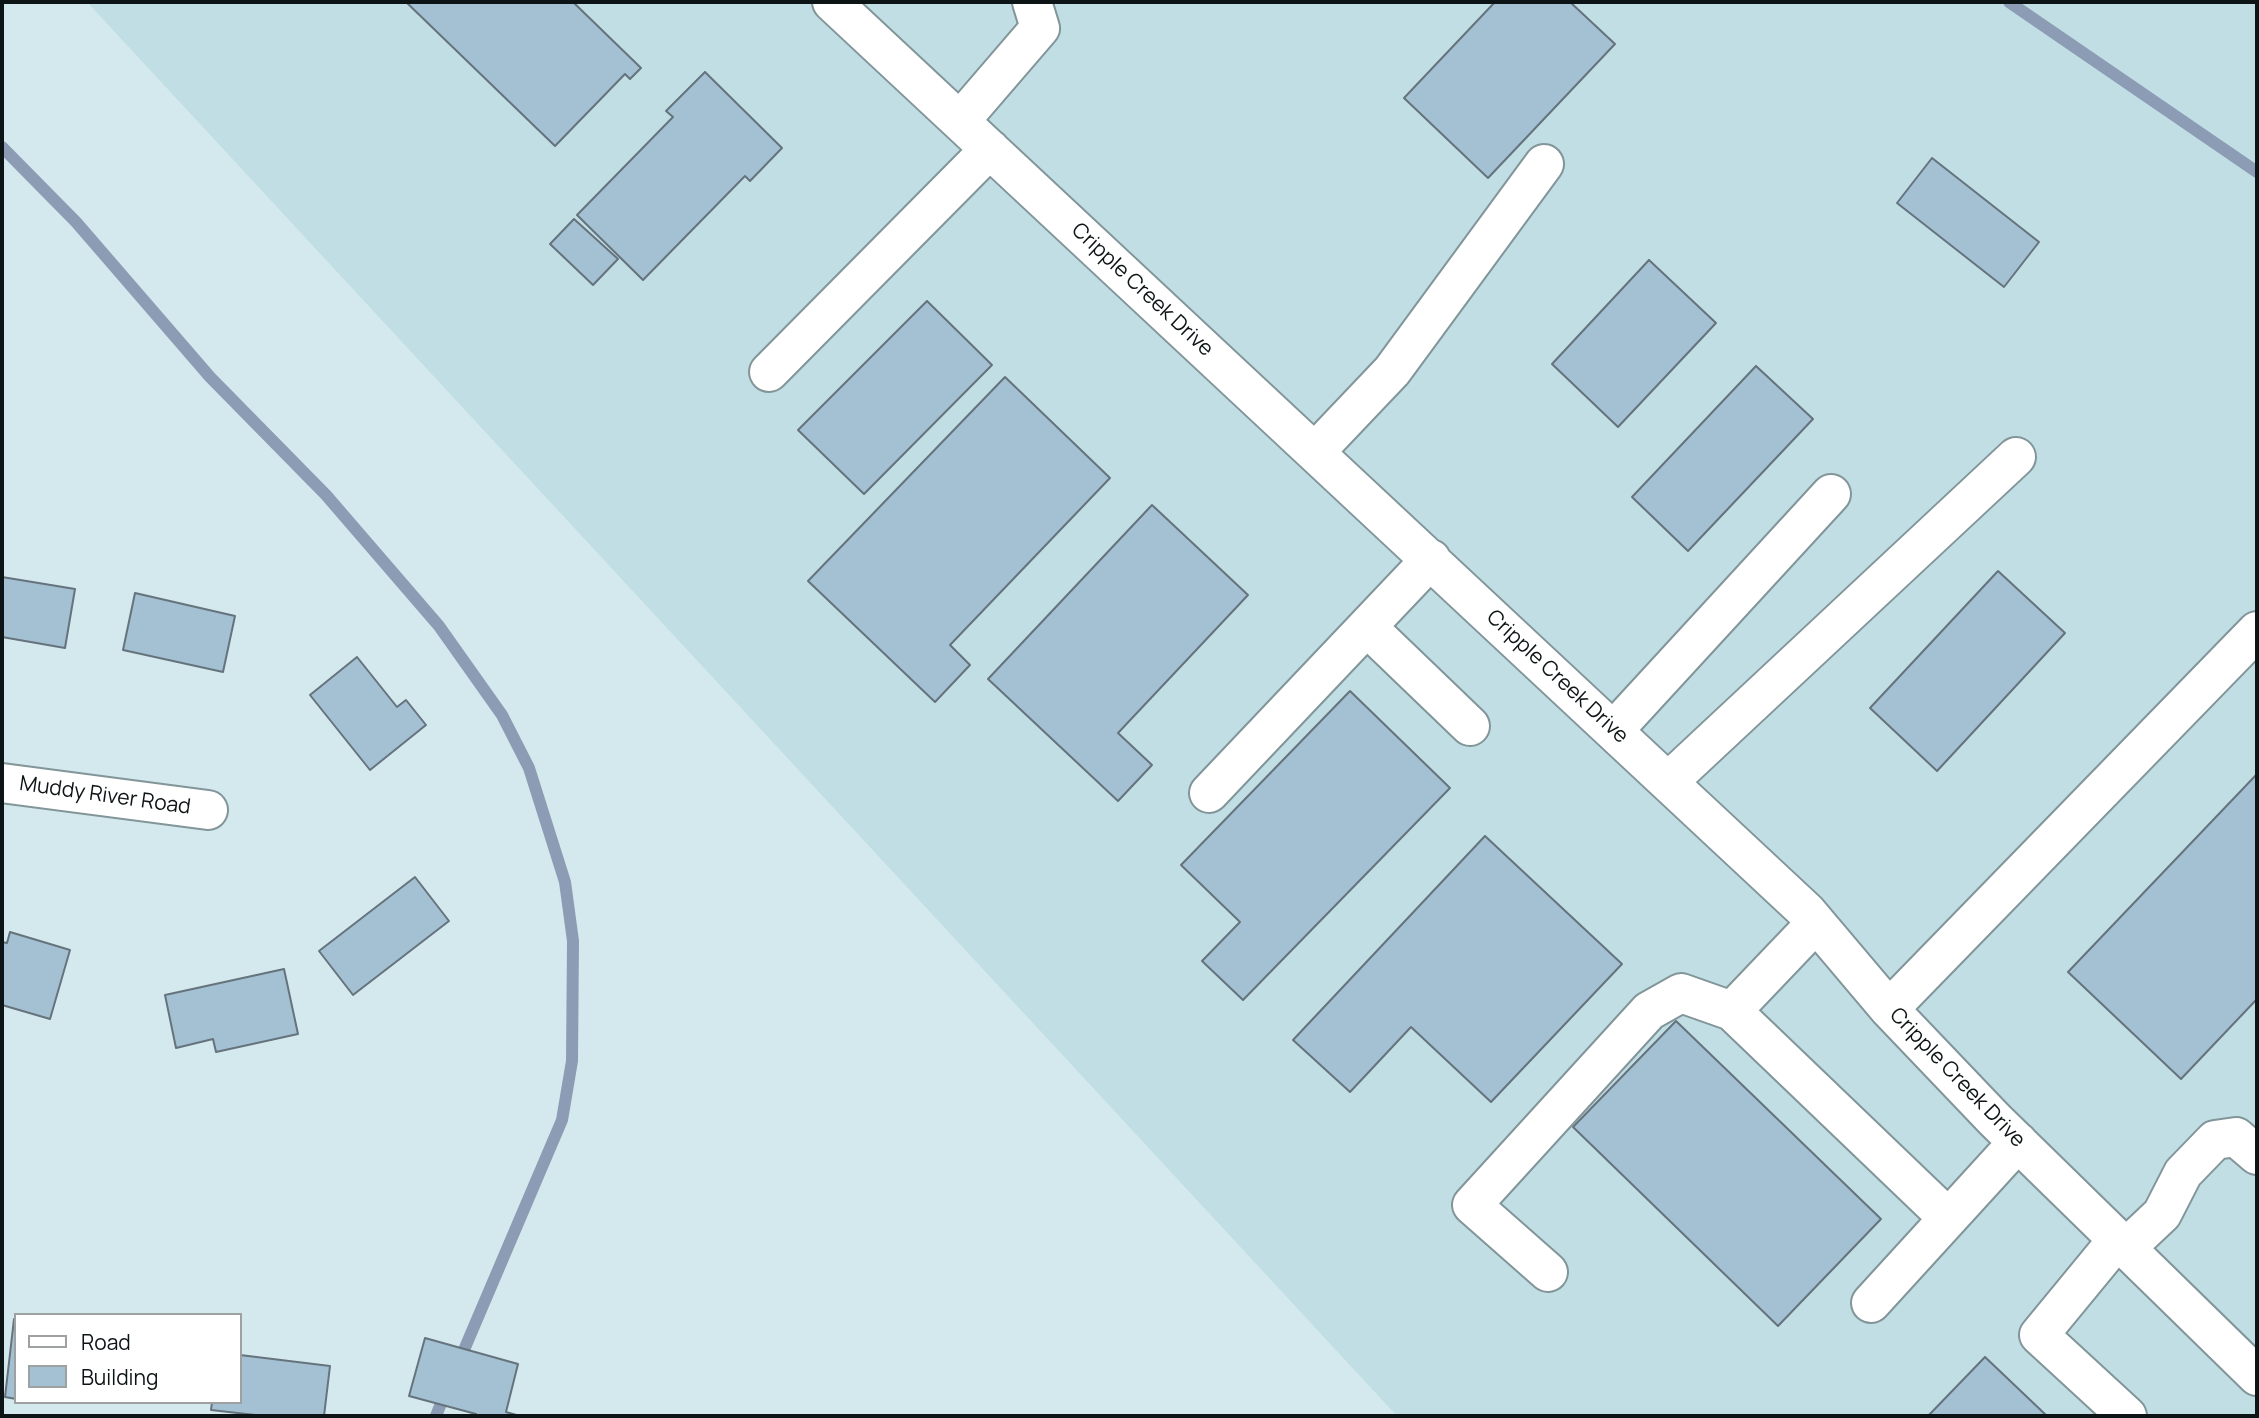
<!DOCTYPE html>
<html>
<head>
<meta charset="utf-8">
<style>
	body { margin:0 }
	#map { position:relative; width:2259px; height:1418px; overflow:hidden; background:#d4e9ed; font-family:Manrope,sans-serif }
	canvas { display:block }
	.frame { position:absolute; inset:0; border:4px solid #0d1415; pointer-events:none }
	.legend { position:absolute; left:14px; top:1313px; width:228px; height:91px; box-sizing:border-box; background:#fff; border:2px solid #9ea1a1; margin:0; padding:9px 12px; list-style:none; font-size:21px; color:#0d1415 }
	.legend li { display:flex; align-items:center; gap:14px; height:35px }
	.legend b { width:35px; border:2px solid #9ea1a1 }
</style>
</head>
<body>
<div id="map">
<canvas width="2259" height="1418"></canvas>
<div class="frame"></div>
<ul class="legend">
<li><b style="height:9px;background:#fff"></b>Road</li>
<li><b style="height:19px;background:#a4c0d3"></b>Building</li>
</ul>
</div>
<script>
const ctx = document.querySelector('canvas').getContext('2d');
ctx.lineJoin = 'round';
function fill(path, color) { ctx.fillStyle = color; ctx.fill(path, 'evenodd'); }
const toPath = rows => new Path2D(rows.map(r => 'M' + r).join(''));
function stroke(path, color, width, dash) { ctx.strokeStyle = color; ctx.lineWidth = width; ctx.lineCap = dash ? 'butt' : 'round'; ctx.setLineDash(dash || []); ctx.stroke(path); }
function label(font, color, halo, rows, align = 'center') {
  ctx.font = font + ' Manrope,sans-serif'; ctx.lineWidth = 7; ctx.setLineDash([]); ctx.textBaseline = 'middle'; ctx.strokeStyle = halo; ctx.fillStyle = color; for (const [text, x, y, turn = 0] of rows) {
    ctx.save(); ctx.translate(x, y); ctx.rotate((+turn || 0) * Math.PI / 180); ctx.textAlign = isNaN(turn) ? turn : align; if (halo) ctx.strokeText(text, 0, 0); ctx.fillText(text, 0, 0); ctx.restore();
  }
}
const built = toPath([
	[87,2,2257,2,2257,1416,1397,1416]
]);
const stream = toPath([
	[2009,2,2257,172],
	[2,147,76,222,210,377,326,495,439,626,502,715,529,768,565,882,573,941,572,1061,562,1120,458,1364],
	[436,1416,446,1391]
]);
const building = toPath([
	[406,2,573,2,641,68,630,79,625,74,555,146,406,2],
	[1495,2,1570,2,1615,44,1488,178,1404,98,1495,2],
	[705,72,782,148,750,181,745,176,643,280,577,215,673,117,666,111,705,72],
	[1932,158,2039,242,2004,287,1897,203,1932,158],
	[574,219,618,259,593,285,550,244,574,219],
	[1649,260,1716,323,1618,427,1552,364,1649,260],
	[927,301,992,365,864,494,798,430,927,301],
	[1756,366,1813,419,1688,551,1632,497,1756,366],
	[1005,377,1110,478,950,645,970,665,935,702,808,581,1005,377],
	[1152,505,1248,595,1118,733,1152,765,1118,801,988,679,1152,505],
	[1998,571,2065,633,1937,771,1870,708,1998,571],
	[2,577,75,589,65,648,2,637,2,577],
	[135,593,235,616,223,672,123,650,135,593],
	[357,657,397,707,406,700,426,725,370,770,310,695,357,657],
	[1350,691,1450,788,1243,1000,1202,961,1240,922,1181,865,1350,691],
	[2257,774,2257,999,2181,1079,2068,972,2257,774],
	[1485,836,1622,964,1491,1102,1411,1027,1350,1092,1293,1040,1485,836],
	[415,877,449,921,353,995,319,951,415,877],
	[10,932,70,950,50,1019,2,1005,2,942,7,943,10,932],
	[284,969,298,1034,216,1052,213,1039,176,1048,165,995,284,969],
	[1676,1021,1881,1219,1778,1326,1573,1127,1676,1021],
	[14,1319,16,1320,16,1399,5,1397,14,1319],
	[425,1338,518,1364,506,1412,520,1416,475,1416,476,1414,409,1396,425,1338],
	[240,1355,330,1366,324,1416,264,1416,211,1410,212,1402,240,1402,240,1355],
	[1985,1357,2047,1416,1928,1416,1985,1357]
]);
const minor = toPath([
	[832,2,1807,912,1889,1009,1994,1119,2257,1376],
	[960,121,1040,28,1032,2],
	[769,372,990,149],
	[1315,452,1392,371,1544,164],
	[1367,627,1470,726],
	[1614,730,1831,494],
	[1668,782,2016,457],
	[2,783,208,810],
	[1209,793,1431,559],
	[1889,1009,2257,631],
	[1732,1011,1948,1218],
	[2118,1239,2039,1335,2127,1416],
	[2127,1247,2162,1214,2183,1173,2215,1140,2236,1137,2257,1155],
	[1548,1272,1472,1205,1649,1011,1681,993,1732,1011,1816,923],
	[1871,1303,2018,1142]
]);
const streetNames = [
	["Cripple Creek Drive",1142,290,43],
	["Cripple Creek Drive",1557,677,43],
	["Muddy River Road",105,796,8],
	["Cripple Creek Drive",1957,1078,46]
];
fill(built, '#c1dee5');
stroke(stream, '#8d9cb5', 12);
fill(building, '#a4c0d3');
stroke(building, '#65737d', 2);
stroke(minor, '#829599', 42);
stroke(minor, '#fff', 38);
label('21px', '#0d1415', '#fff', streetNames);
</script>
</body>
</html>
